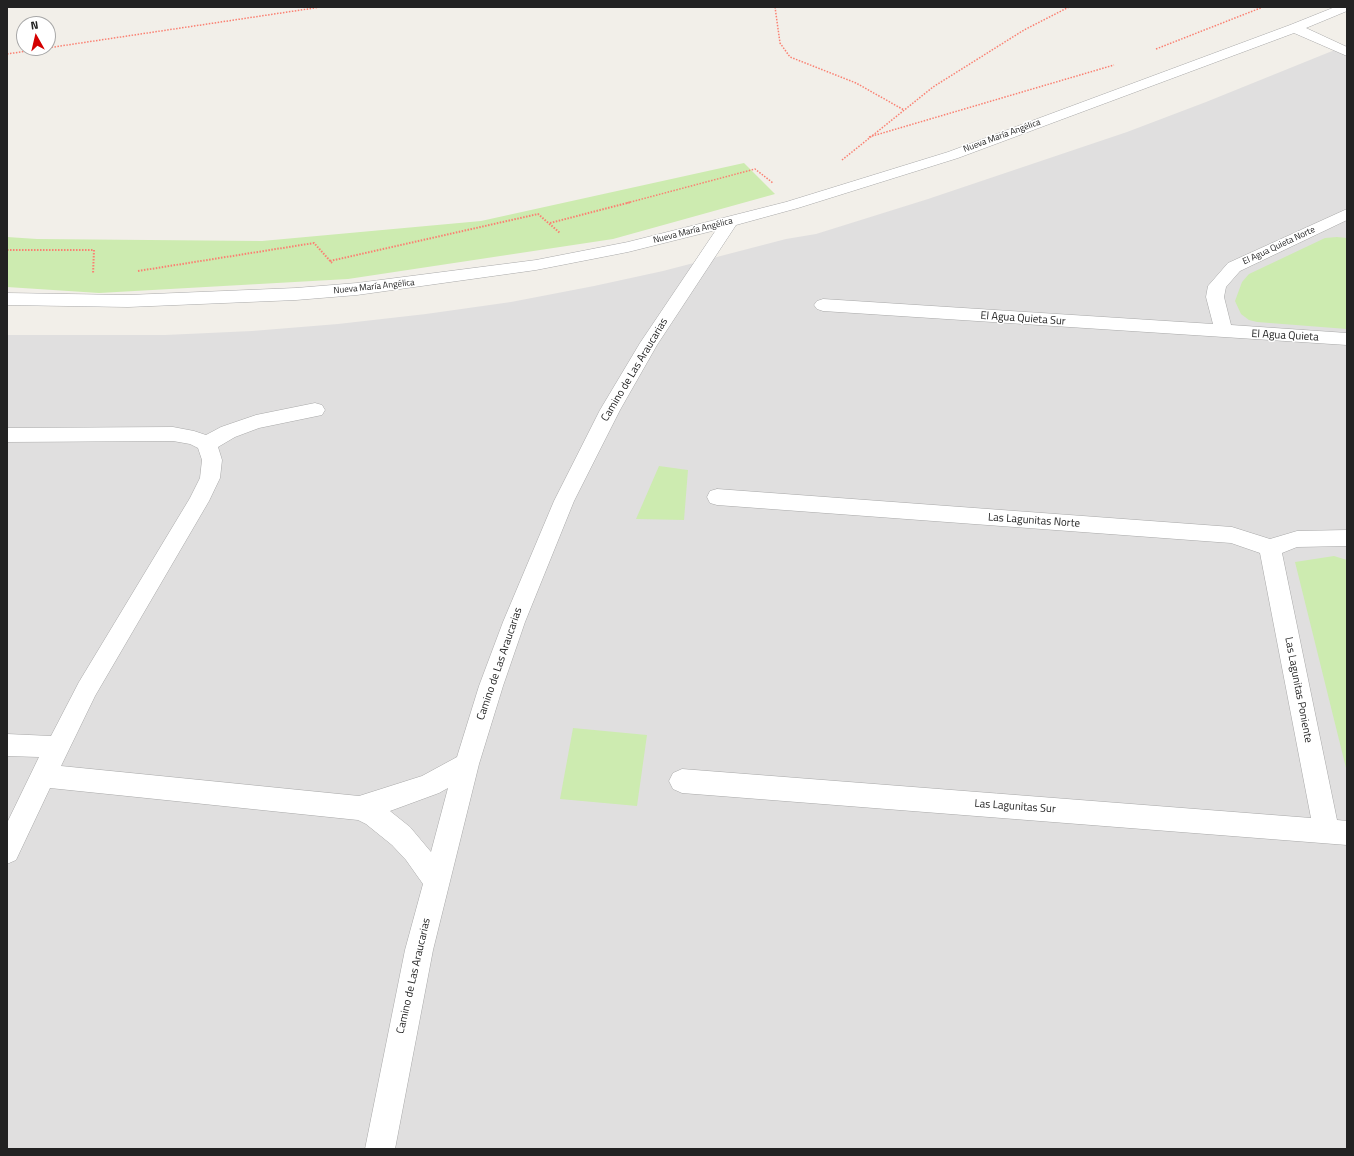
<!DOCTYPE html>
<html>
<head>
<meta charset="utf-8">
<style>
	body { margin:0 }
	#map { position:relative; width:1354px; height:1156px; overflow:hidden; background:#f2efe9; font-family:"Titillium Web",sans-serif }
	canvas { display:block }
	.frame { position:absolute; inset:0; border:8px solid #222; pointer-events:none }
	.north { position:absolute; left:16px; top:16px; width:40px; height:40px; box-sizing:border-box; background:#fff; border:1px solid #a7a7a7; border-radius:50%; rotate:352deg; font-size:11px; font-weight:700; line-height:16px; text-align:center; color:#222 }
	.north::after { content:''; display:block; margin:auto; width:14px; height:18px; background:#d40000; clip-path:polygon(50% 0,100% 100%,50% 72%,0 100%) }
</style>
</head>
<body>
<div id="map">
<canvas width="1354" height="1156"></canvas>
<div class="frame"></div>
<div class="north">N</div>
</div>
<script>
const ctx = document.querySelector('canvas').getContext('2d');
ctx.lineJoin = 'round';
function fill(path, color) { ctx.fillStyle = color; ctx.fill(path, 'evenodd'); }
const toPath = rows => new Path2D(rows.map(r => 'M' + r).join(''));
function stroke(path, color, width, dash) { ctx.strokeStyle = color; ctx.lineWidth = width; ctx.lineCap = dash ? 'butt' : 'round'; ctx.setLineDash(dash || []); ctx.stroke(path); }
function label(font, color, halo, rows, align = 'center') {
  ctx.font = font + ' "Titillium Web",sans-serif'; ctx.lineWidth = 3; ctx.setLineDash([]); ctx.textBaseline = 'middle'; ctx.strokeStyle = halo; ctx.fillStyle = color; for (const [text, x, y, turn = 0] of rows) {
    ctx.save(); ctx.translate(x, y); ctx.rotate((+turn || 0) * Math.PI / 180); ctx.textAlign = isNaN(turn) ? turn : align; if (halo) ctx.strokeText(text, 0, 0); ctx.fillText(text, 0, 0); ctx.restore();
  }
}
const residential = toPath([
	[1347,45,1347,1149,7,1149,7,335,165,335,252,331,338,324,426,314,511,302,594,286,663,271,786,239,816,234,928,199,1127,132,1206,102]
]);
const grass = toPath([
	[744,163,775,194,613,239,348,279,99,293,7,287,7,237,37,239,262,241,481,221],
	[1337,237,1347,238,1347,329,1257,322,1249,320,1241,314,1235,301,1242,282,1249,274,1325,238],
	[659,466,688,470,684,520,636,519],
	[1334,556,1347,560,1347,772,1295,562],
	[573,728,647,735,637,806,560,799]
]);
const pathFar1 = toPath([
	[775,7,780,43,790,57,856,83,904,110],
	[1156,49,1263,7],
	[7,54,321,7],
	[869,137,1114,65],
	[842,160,933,87,1024,30,1069,7],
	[627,203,755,169,773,183]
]);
const path = toPath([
	[550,223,631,202],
	[7,250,94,250,93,274],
	[330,261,538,214,560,233],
	[138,271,314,243,332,263]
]);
const minor = toPath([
	[1335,7,1347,7,1347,11,1306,28,1347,47,1347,56,1294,33,958,158,798,208,736,225,657,345,620,410,574,501,525,622,503,686,479,764,433,950,395,1149,365,1149,405,950,423,884,406,860,392,845,366,824,358,820,50,788,16,860,7,864,7,823,39,757,7,756,7,734,51,736,79,682,190,498,200,478,202,460,198,448,190,444,173,441,7,442,7,428,173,427,194,431,206,435,221,427,256,415,315,403,322,405,325,410,322,415,259,428,235,437,218,447,222,460,220,478,209,501,95,696,61,766,359,796,422,776,457,757,479,686,503,622,554,501,600,410,640,343,716,230,628,252,536,270,357,295,296,300,128,307,7,305,7,293,128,295,296,288,357,283,536,260,628,242,786,202,948,152,1290,25,1335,7],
	[448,788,431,852,410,827,390,811,439,793,448,788],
	[1347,209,1347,220,1240,271,1226,287,1224,297,1231,325,1347,333,1347,345,823,311,817,309,814,305,817,301,823,299,1213,324,1206,297,1208,286,1228,263,1347,209],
	[717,489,1232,527,1270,539,1297,531,1347,530,1347,546,1297,547,1282,553,1337,820,1347,821,1347,845,682,793,673,789,669,781,673,773,682,769,1311,818,1260,553,1231,543,717,505,710,503,707,497,710,491,717,489]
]);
const farStreetnames = [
	["Nueva María Angélica",1002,136,-20],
	["Nueva María Angélica",693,231,-14],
	["El Agua Quieta Norte",1279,246,-25],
	["Nueva María Angélica",374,287,-6]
];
const streetNames = [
	["El Agua Quieta Sur",1023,319,4],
	["El Agua Quieta",1285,336,3],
	["Camino de Las Araucarias",635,370,-59],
	["Las Lagunitas Norte",1034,521,4],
	["Camino de Las Araucarias",500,664,-71],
	["Las Lagunitas Poniente",1298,690,79],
	["Las Lagunitas Sur",1015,807,4],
	["Camino de Las Araucarias",414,976,-77]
];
fill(residential, '#e0dfdf');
fill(grass, '#cdebb0');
stroke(minor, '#a9a9a9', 1);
stroke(pathFar1, '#fa8072', 1.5, [1.5, 1.5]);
stroke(path, '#fa8072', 2, [1.5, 1.5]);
fill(minor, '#fff');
label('9px', '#222', '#fff', farStreetnames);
label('11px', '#222', '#fff', streetNames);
</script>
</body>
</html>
